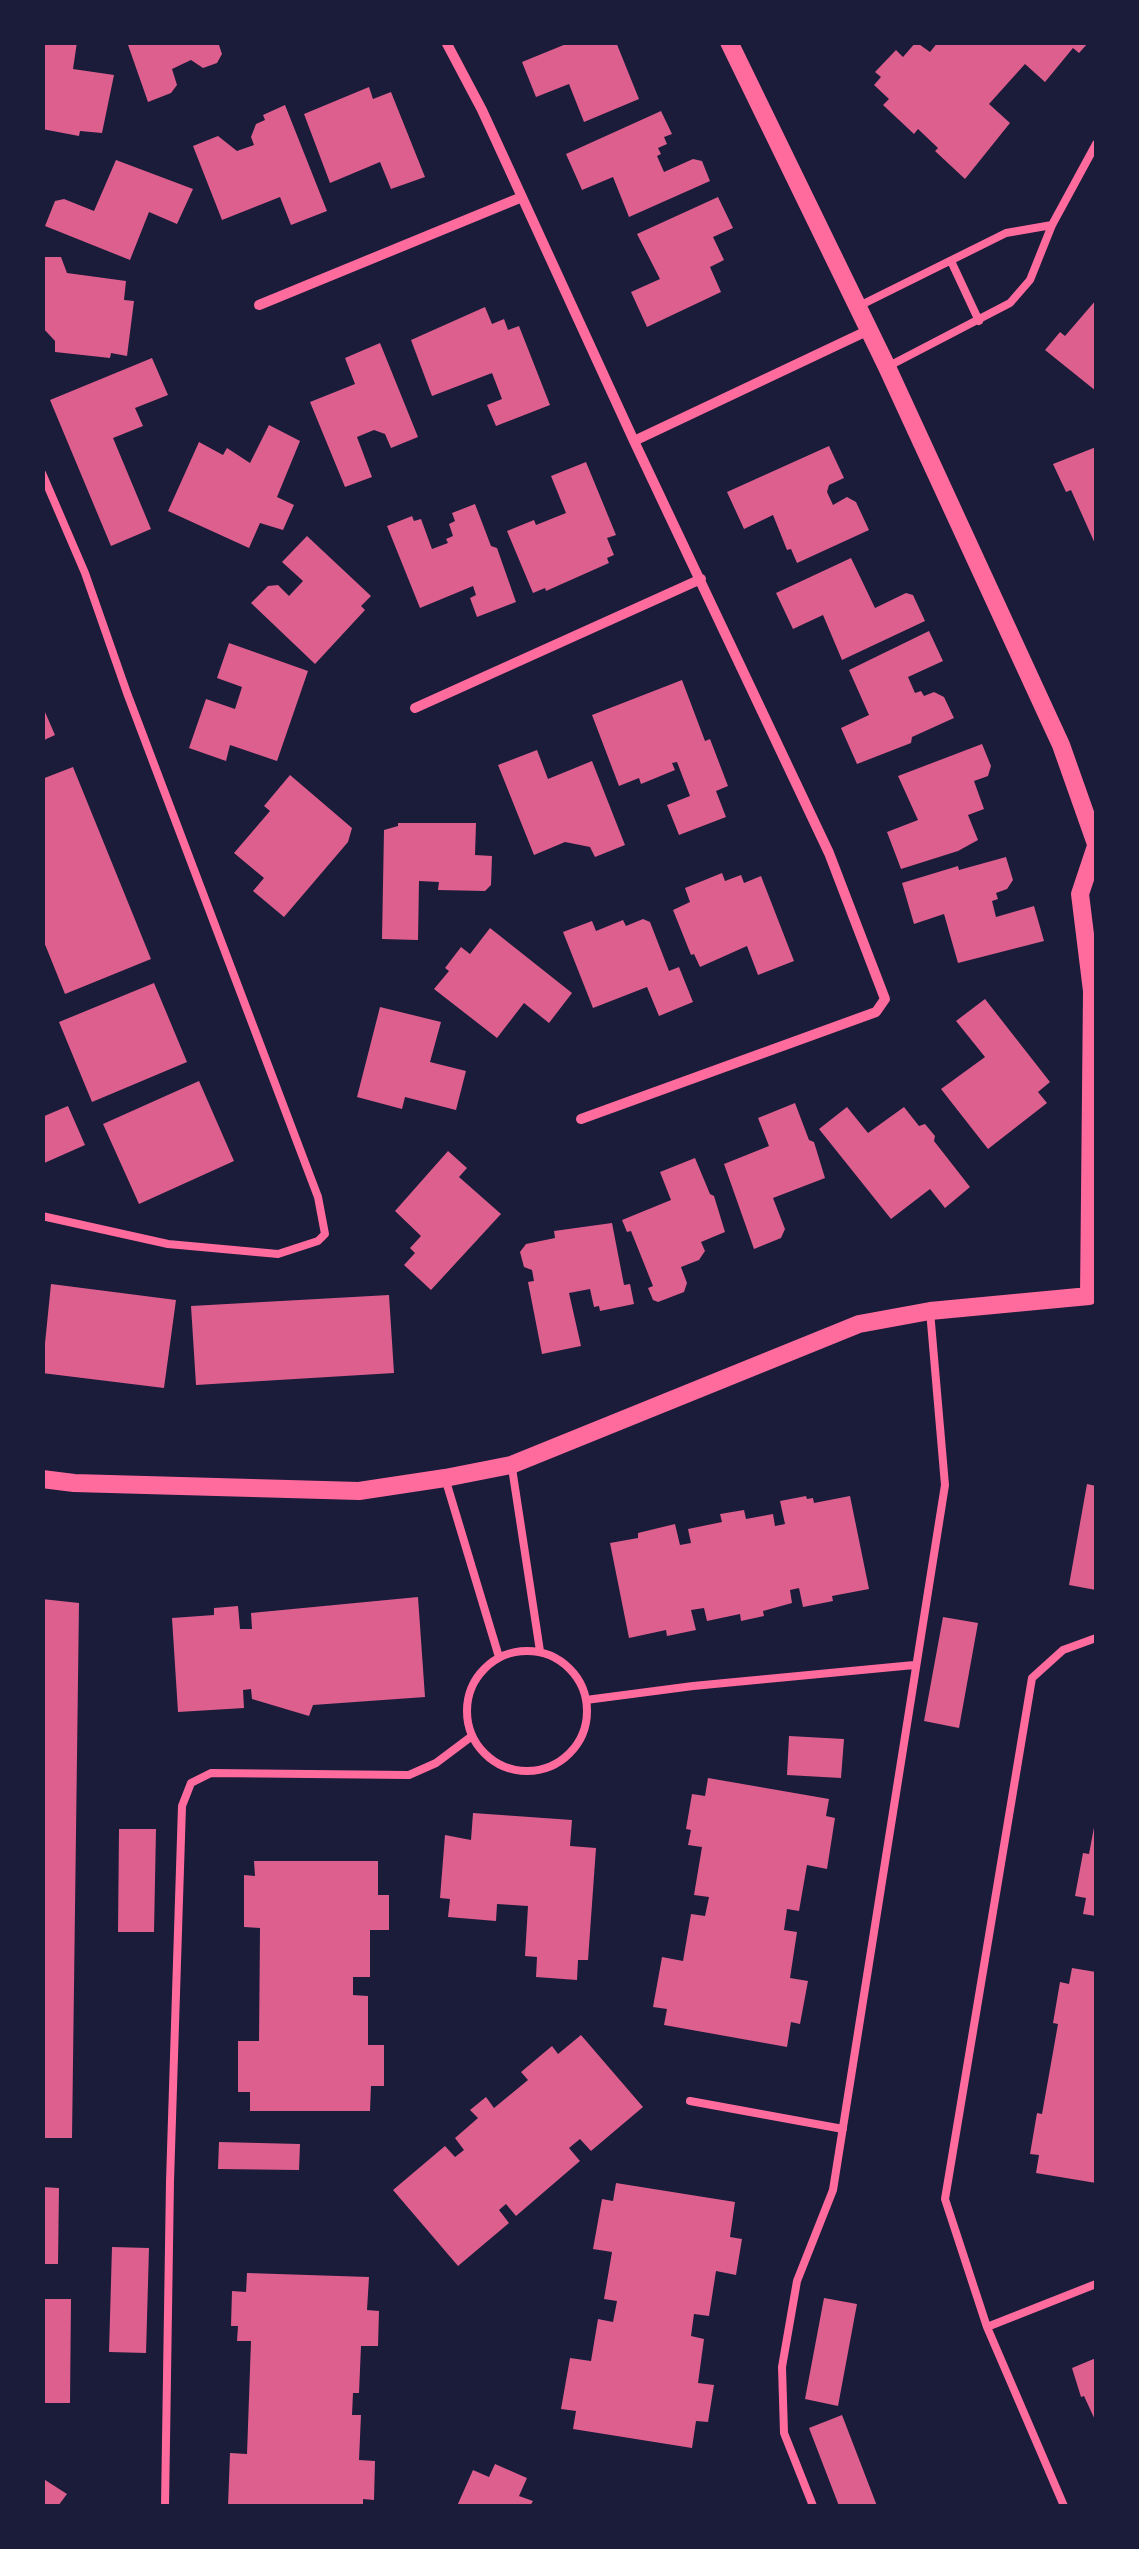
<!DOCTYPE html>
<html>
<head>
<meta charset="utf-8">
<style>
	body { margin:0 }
	#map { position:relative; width:1139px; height:2549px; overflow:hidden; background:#1b1b3a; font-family:Barlow,sans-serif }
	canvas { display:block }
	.frame { position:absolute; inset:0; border:45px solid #1b1b3a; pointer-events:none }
</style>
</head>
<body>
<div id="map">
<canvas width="1139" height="2549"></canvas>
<div class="frame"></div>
</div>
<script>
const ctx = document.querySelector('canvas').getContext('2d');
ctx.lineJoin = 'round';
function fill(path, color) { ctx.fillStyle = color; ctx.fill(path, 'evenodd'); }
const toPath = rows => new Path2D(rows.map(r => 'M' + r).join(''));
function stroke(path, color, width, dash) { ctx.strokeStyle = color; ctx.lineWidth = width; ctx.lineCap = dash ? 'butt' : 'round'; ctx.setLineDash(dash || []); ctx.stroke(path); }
const building = toPath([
	[42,42,77,42,73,69,114,75,102,133,80,131,79,136,42,129],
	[127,42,218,42,222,54,217,63,203,68,191,60,172,69,177,85,171,93,148,102],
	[571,42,616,42,639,99,584,122,569,84,536,97,522,62],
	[916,42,930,52,938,42,1089,42,1079,53,1073,48,1045,82,1025,64,989,104,1010,123,965,179,935,151,938,148,918,129,914,134,883,105,889,99,874,85,881,77,875,72,896,50,903,57],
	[369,87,373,99,391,92,425,177,391,189,380,162,330,183,304,114],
	[285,105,327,211,291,225,280,197,222,220,193,146,218,136,237,151,254,145,251,137,256,124,265,120,263,115],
	[661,111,672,134,664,137,667,144,658,148,661,154,657,156,664,172,693,159,702,161,710,181,629,217,613,177,582,190,566,154],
	[116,160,193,189,177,224,149,212,130,260,45,226,55,201,64,199,94,211],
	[718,197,733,228,713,237,724,260,710,267,721,292,647,327,631,292,660,279,637,234],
	[42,257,61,257,67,273,126,281,124,300,134,301,127,356,111,353,110,358,55,352,55,341,42,327],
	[1096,300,1096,391,1045,350,1060,332,1065,336],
	[485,307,492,324,504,319,508,330,519,326,550,405,496,426,487,405,502,399,492,373,432,396,411,340],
	[380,343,418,437,391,448,385,434,374,430,357,437,372,477,345,487,310,402,355,384,345,358],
	[152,358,168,395,135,408,143,426,113,438,151,529,111,546,50,400],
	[269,425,300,441,277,497,294,505,283,530,260,523,249,548,168,511,199,442,223,455,227,448,250,463],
	[829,446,844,478,829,485,827,492,833,505,847,497,856,502,869,530,797,563,791,549,787,550,773,515,744,529,727,492],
	[1096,447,1096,546,1071,490,1066,492,1053,464],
	[586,462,616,535,607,538,614,555,607,558,609,563,546,591,545,588,533,593,507,531,534,520,536,525,566,513,551,476],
	[475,504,491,546,497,548,516,602,477,617,470,598,476,595,473,586,420,608,387,526,412,516,414,521,421,519,432,549,448,543,446,539,453,536,449,524,455,521,452,513],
	[307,536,371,596,361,606,365,610,315,664,251,603,268,586,278,585,289,596,303,581,282,562],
	[851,558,875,608,906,593,913,595,925,621,842,660,823,615,793,629,776,593],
	[929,631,943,661,908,677,915,693,921,691,924,696,934,692,944,697,954,718,912,737,911,743,857,764,841,728,869,715,849,670],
	[229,643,308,671,277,761,230,745,226,761,189,748,206,699,235,709,242,687,217,678],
	[682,680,705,741,710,739,728,786,716,791,726,817,679,835,667,805,690,796,677,762,672,763,675,770,641,784,639,778,619,786,592,715],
	[42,705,55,735,42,741],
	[982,744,991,766,988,776,974,781,984,809,968,815,978,840,958,851,901,869,887,832,918,820,898,776],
	[537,750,548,779,592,761,625,845,595,857,590,847,565,842,534,855,498,765],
	[73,767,151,959,65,994,42,937,42,779],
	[290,775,352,828,348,842,284,917,253,891,264,878,234,853,270,811,264,806],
	[398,823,476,823,475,855,492,856,491,885,485,891,438,890,439,882,419,881,418,940,382,939,384,830,398,826],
	[1006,857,1013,880,1007,889,996,893,998,899,992,901,996,917,1034,906,1044,941,958,963,944,914,914,924,902,883,958,866,959,870],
	[722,873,725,881,741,875,744,883,761,876,794,961,758,975,747,946,700,967,694,954,691,955,673,910,690,902,685,888],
	[643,919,650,922,669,971,679,967,693,1002,659,1016,647,987,593,1008,563,932,592,921,596,931,623,920,626,926],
	[490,928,572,993,549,1023,524,1003,497,1038,434,989,449,971,445,968,461,947,470,954],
	[154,983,187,1062,92,1102,59,1022],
	[985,999,1050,1082,1038,1092,1047,1103,988,1149,941,1089,985,1057,956,1021],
	[380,1007,441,1022,430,1062,466,1071,456,1110,405,1097,402,1109,357,1097],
	[199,1081,234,1161,139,1204,103,1124],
	[795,1103,809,1140,814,1142,825,1178,773,1198,785,1229,781,1238,754,1249,724,1164,769,1146,758,1118],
	[68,1106,85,1145,42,1164,42,1117],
	[847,1107,868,1133,904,1107,919,1126,925,1124,935,1136,934,1141,970,1187,945,1208,930,1189,891,1219,819,1129],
	[448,1151,467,1168,459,1177,501,1214,431,1290,404,1265,415,1253,410,1248,421,1236,395,1211],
	[695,1158,710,1194,714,1196,725,1232,701,1242,705,1251,699,1260,681,1267,687,1283,684,1292,658,1302,653,1300,648,1288,653,1286,631,1231,627,1232,622,1220,671,1200,660,1172],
	[612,1223,624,1285,630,1284,634,1304,600,1311,599,1306,594,1307,590,1289,569,1293,581,1346,542,1354,528,1282,534,1281,532,1270,524,1267,520,1252,526,1244,555,1238,554,1231],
	[51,1284,176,1300,164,1388,42,1373],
	[389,1295,394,1373,196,1385,191,1306],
	[1087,1484,1096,1486,1096,1590,1069,1585],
	[806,1496,807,1499,813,1498,814,1503,850,1496,869,1589,832,1596,833,1601,803,1607,799,1588,790,1590,792,1603,763,1611,764,1616,741,1621,740,1614,707,1621,704,1608,691,1610,696,1630,667,1636,666,1630,629,1638,610,1543,638,1538,638,1533,675,1524,680,1545,691,1543,688,1529,722,1522,720,1514,744,1510,746,1519,773,1514,775,1526,785,1524,780,1501],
	[418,1597,425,1697,313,1705,309,1716,252,1699,251,1689,243,1690,244,1708,178,1712,172,1618,214,1615,214,1608,238,1606,240,1629,252,1629,251,1613],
	[42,1599,79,1603,72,2138,42,2138],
	[943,1617,978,1623,959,1728,924,1721],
	[789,1736,844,1739,841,1778,787,1775],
	[708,1778,829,1799,826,1816,835,1818,827,1869,807,1865,799,1911,787,1909,784,1930,797,1932,790,1978,808,1981,800,2024,791,2022,787,2047,664,2025,667,2009,653,2007,662,1957,683,1961,691,1914,705,1916,709,1897,694,1895,702,1847,688,1845,691,1830,686,1829,692,1794,705,1796],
	[473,1813,572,1820,570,1846,596,1848,588,1960,578,1960,577,1980,536,1977,537,1957,525,1956,528,1906,497,1904,496,1921,448,1917,450,1899,440,1898,445,1835,471,1840],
	[1095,1822,1096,1822,1096,1916,1083,1914,1086,1898,1075,1896,1083,1853,1089,1854],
	[119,1829,156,1829,154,1932,118,1932],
	[254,1861,378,1861,378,1895,389,1895,389,1930,370,1930,370,1977,353,1977,353,1995,368,1996,368,2045,384,2045,384,2086,371,2086,370,2111,250,2111,250,2092,238,2092,238,2041,259,2041,260,1928,244,1927,244,1875,255,1876],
	[1072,1968,1096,1972,1096,2183,1036,2173,1039,2155,1030,2154,1037,2113,1042,2114,1058,2024,1053,2023,1060,1982,1069,1984],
	[581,2035,643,2107,591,2151,580,2139,569,2148,580,2161,516,2216,506,2204,499,2210,509,2223,458,2266,393,2190,445,2146,455,2157,464,2150,455,2138,478,2118,470,2110,486,2097,494,2108,528,2080,521,2072,552,2046,558,2054],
	[219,2142,300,2144,299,2170,218,2169],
	[616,2183,735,2202,730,2237,742,2239,736,2275,716,2271,709,2316,694,2314,691,2336,704,2339,698,2383,714,2385,708,2422,696,2421,692,2448,573,2429,576,2411,561,2409,570,2358,591,2361,598,2319,613,2322,617,2301,604,2299,612,2252,593,2249,602,2199,613,2201],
	[42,2187,59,2188,58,2264,42,2264],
	[112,2247,149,2248,146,2353,109,2352],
	[247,2273,369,2277,367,2310,379,2311,378,2346,361,2346,359,2393,353,2393,352,2415,361,2415,359,2460,375,2461,374,2500,363,2499,363,2506,228,2506,230,2453,247,2454,251,2341,237,2341,238,2326,231,2326,232,2291,246,2292],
	[824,2298,857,2304,838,2406,805,2399],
	[42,2299,71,2299,70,2403,42,2403],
	[1096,2358,1096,2422,1084,2396,1081,2397,1072,2368],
	[842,2415,877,2506,839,2506,809,2428],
	[495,2464,527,2478,519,2496,533,2501,530,2506,457,2506,473,2470,489,2477],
	[42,2478,67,2494,58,2506,42,2506]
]);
const service = toPath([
	[951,261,979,321],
	[859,306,1006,233,1052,225],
	[887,367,1010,303,1030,280,1052,225,1096,144],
	[42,473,85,573,127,693,318,1197,325,1234,318,1241,278,1254,168,1244,42,1216],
	[512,1468,540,1651],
	[445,1478,499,1657],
	'467 1711a60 60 0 1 1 120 0a60 60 0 1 1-120 0Z',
	[586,1700,693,1686,914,1665],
	[690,2101,843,2129],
	[987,2327,1096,2284],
	[165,2506,170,2181,182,1806,191,1783,211,1773,409,1775,436,1763,472,1736],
	[813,2506,784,2433,782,2367,797,2281,833,2190,945,1485,930,1311],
	[1064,2506,987,2327,945,2199,1032,1678,1063,1650,1096,1638]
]);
const minor = toPath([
	[446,42,482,110,634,441,829,853,885,999,876,1012,581,1119],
	[259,305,522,197],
	[634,441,869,330],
	[415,708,701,579]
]);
const tertiary = toPath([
	[729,42,887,367,1061,745,1096,844],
	[1089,1296,1092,991,1080,894,1096,846],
	[42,1479,74,1483,359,1491,445,1478,511,1465,859,1324,930,1311,1089,1296,1096,1292]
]);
fill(building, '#dd5f8e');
stroke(service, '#ff6b9d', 8);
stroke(minor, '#ff6b9d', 10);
stroke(tertiary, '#ff6b9d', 18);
</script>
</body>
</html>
